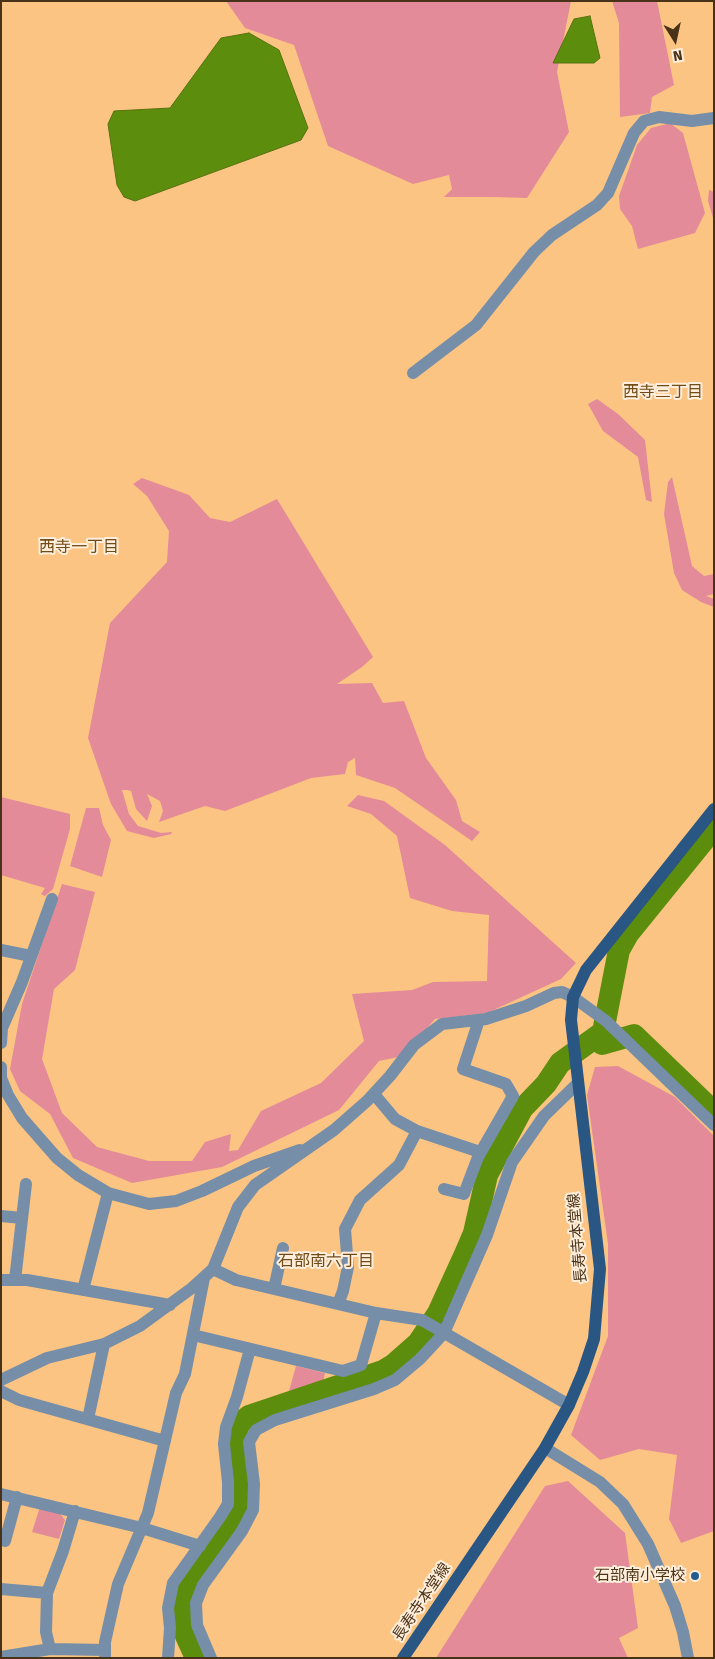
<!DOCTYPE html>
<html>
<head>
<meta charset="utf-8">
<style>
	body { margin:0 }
	#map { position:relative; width:715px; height:1659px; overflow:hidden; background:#fcc482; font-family:"Fira Sans",sans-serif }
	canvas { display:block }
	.frame { position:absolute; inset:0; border:2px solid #493318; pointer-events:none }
	.north { position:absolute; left:650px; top:15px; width:50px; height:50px; -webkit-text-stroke:4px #ffeedb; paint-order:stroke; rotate:170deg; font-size:14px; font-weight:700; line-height:20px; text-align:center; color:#493318 }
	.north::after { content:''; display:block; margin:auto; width:18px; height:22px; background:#493318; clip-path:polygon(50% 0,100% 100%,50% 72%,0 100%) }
</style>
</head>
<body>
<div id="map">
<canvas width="715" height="1659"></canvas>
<div class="frame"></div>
<div class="north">N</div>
</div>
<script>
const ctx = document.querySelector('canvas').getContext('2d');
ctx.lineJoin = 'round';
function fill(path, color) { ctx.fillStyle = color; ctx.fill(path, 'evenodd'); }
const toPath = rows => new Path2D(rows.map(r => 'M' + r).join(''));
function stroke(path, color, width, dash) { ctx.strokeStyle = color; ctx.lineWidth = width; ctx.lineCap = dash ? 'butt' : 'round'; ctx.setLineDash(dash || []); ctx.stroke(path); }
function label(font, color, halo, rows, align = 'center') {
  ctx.font = font + ' "Fira Sans","Noto Sans JP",sans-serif'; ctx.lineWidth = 4; ctx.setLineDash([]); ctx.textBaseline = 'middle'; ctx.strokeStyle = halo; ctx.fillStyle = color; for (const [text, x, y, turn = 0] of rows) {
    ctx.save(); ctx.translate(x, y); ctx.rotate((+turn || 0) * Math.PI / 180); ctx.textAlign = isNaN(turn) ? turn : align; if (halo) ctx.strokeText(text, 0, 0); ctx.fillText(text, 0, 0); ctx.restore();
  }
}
const green = toPath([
	[226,1,571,1,557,72,569,132,527,198,493,197,444,197,452,189,449,175,413,184,328,146,294,45,245,28],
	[612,1,657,1,674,85,652,97,650,113,620,117,619,23],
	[670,123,683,133,705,213,695,233,638,249,632,226,620,209,619,196,637,145,651,128],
	[709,190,714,192,714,221,708,201],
	[597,399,618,414,645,440,652,502,646,500,638,457,603,431,588,404],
	[672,477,692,566,704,576,714,574,714,594,706,596,714,599,714,607,701,602,682,590,674,573,664,514,668,482],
	[142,478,189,495,210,518,230,522,277,499,373,657,362,667,337,684,372,683,383,703,404,701,426,758,456,800,462,821,480,832,472,841,395,788,356,775,355,758,348,762,345,774,311,778,225,811,205,806,159,822,163,811,160,801,147,794,152,806,147,821,136,809,131,791,127,790,122,790,129,814,138,826,161,833,172,832,171,834,154,838,127,831,111,804,88,738,110,623,167,562,169,531,147,496,133,484],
	[358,795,384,801,445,845,576,963,561,979,487,1013,435,1019,403,1056,379,1061,339,1110,222,1167,132,1183,73,1158,50,1114,20,1091,10,1069,22,1004,62,884,95,892,75,970,54,989,42,1059,62,1113,97,1147,149,1161,192,1161,205,1142,231,1134,229,1151,238,1150,261,1111,321,1083,364,1041,352,994,412,990,433,982,487,981,489,915,452,911,410,898,397,836,371,814,347,806],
	[1,797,70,814,70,829,53,889,45,896,41,894,45,888,1,875],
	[86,808,99,808,103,825,111,840,102,877,70,866],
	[618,1066,675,1097,714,1136,714,1531,681,1543,669,1519,677,1455,639,1449,600,1460,571,1435,608,1336,608,1244,587,1095,595,1067],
	[296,1366,325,1373,322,1387,287,1398],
	[568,1481,625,1533,638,1628,619,1638,628,1658,436,1658,545,1486],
	[40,1507,58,1511,65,1520,59,1539,32,1532]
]);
const water = toPath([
	[590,16,600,58,594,63,553,63,574,19,590,16],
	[249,33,279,50,308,128,301,140,135,201,124,197,117,185,108,124,114,111,170,108,221,38,249,33]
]);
const river = toPath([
	[602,1044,634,1035,714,1112],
	[196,1658,182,1627,180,1617,182,1602,186,1587,241,1507,244,1497,235,1444,236,1432,240,1423,249,1416,383,1371,393,1365,418,1343,438,1313,465,1254,474,1233,487,1175,522,1109,546,1084,560,1063,603,1032,619,950,628,934,714,828]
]);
const minor = toPath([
	[413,373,476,325,534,252,552,235,597,205,608,193,634,133,644,121,659,117,692,121,714,118],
	[1,950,31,956],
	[1,1043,2,1028,22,982,52,899],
	[1,1067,1,1078,8,1095,22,1118,57,1158,78,1175,108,1193,149,1204,176,1201,202,1191,254,1166,300,1150],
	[374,1094,395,1119,417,1131,480,1152],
	[444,1189,464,1194,478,1157,513,1096,506,1084,463,1069,479,1020],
	[1,1216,22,1218],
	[213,1269,236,1280,376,1313,422,1320,569,1405],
	[1,1280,27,1280,170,1305],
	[15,1280,26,1184],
	[274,1289,283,1248],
	[83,1290,108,1193],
	[338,1304,343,1291,348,1267,345,1229,360,1200,399,1165,417,1131],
	[193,1335,343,1371,361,1365,376,1313],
	[1,1380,47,1358,104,1344,140,1326,192,1288,213,1269,238,1207,255,1185,334,1130,367,1101,390,1076,414,1045,442,1024,486,1019,526,1006,554,993,562,992,573,997,606,1021,714,1125],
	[1,1391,19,1400,165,1441],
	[88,1419,104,1344],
	[545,1448,600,1482,623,1504,648,1544,675,1606,683,1632,688,1658],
	[1,1494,142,1528,200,1546],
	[5,1541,17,1497],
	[1,1589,47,1593],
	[50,1649,46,1632,47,1593,63,1551,75,1511],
	[1,1657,50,1649,105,1650],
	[105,1658,105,1642,118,1584,148,1513,176,1393,185,1374,204,1278],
	[168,1658,170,1628,168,1608,173,1583,220,1517,228,1504,228,1482,224,1444,226,1427,237,1397,250,1349],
	[211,1658,197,1625,196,1603,203,1585,242,1531,253,1510,254,1484,249,1442,256,1430,275,1420,374,1389,395,1380,420,1359,444,1333,487,1235,512,1162,544,1116,578,1083]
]);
const major = toPath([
	[403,1658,545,1448,569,1405,583,1372,594,1339,600,1269,571,1020,573,997,586,970,714,809]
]);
const markers = [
	[695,1576,5,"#205b92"]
];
const streetNames = [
	["長寿寺本堂線",578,1238,-95],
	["長寿寺本堂線",422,1602,-56]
];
const poiNames = [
	["石部南小学校",685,1576]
];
const neighbourhoodNames = [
	["西寺三丁目",663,393],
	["西寺一丁目",79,548],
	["石部南六丁目",326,1262]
];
fill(green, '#e38b99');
fill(water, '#5d8d0c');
stroke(water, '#577210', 1);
stroke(river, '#5d8d0c', 22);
stroke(minor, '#768ea8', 12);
stroke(major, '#295683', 12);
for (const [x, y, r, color] of markers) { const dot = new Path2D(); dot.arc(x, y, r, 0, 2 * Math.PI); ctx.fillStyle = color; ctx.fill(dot); stroke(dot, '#ffeedb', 2); }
label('15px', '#493318', '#ffeedb', streetNames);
label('15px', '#493318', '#ffeedb', poiNames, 'right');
label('16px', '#724c18', '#ffeedb', neighbourhoodNames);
</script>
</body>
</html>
